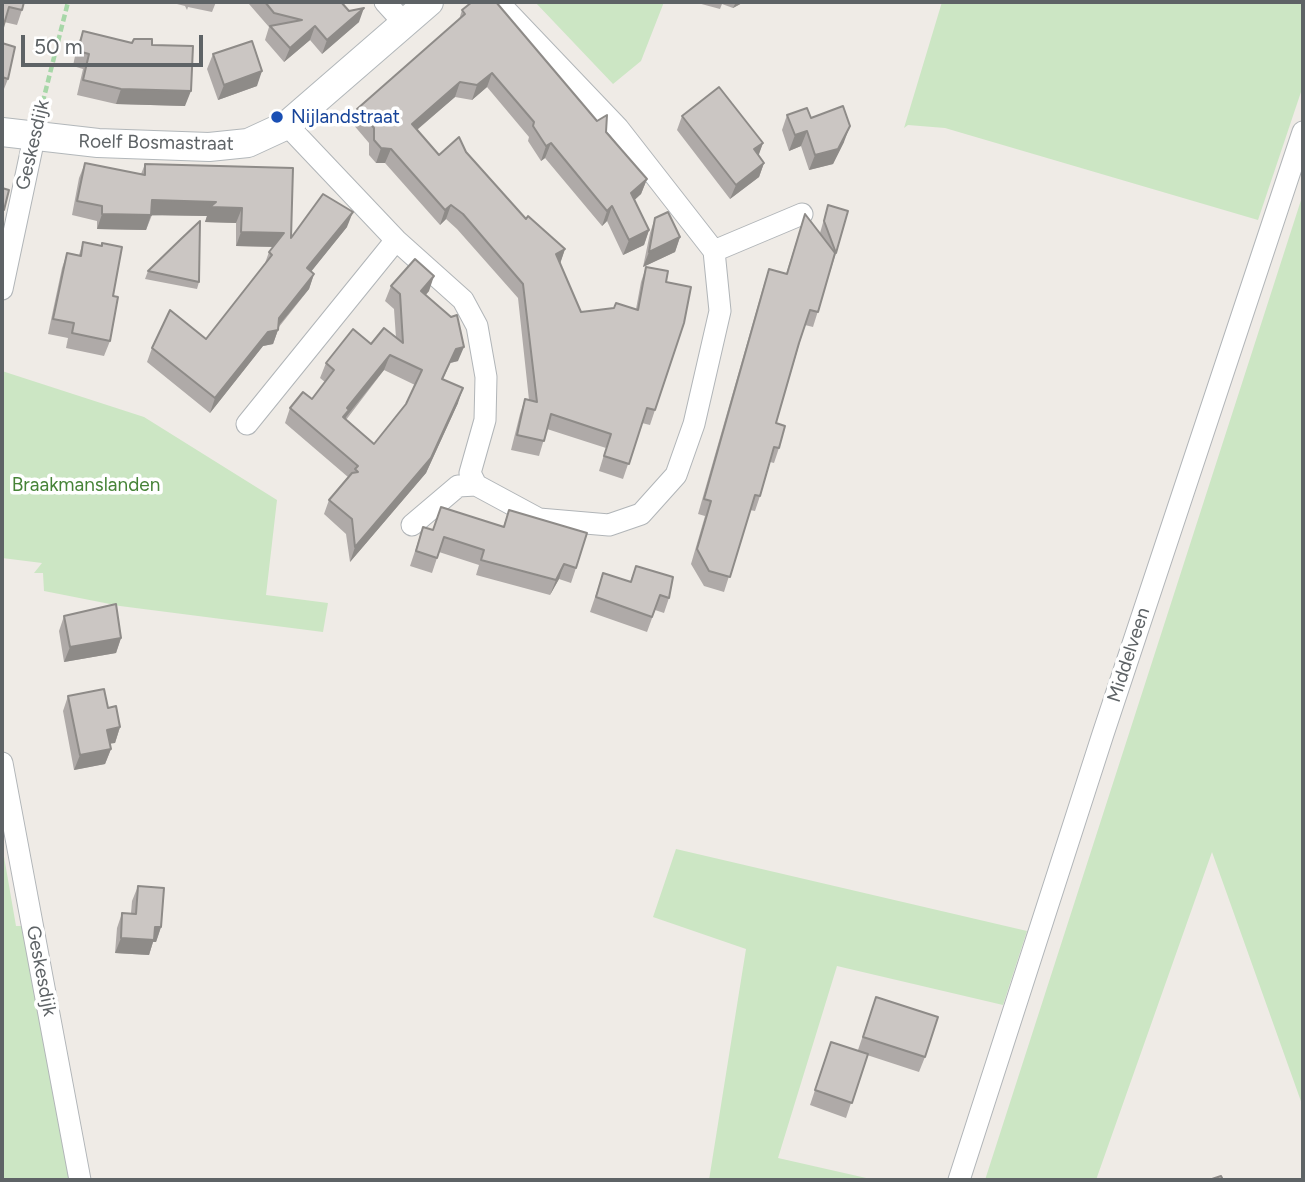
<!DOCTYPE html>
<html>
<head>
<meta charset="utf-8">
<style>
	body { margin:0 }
	#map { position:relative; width:1305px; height:1182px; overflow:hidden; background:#efebe6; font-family:Figtree,sans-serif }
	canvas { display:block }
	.frame { position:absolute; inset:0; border:4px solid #5e6366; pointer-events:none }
	.scale { position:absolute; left:21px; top:35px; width:182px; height:32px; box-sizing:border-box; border:4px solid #5e6366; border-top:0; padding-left:9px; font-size:21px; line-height:24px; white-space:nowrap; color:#5e6366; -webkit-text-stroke:5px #fff; paint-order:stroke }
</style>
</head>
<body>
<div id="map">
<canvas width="1305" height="1182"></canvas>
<div class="frame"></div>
<div class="scale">50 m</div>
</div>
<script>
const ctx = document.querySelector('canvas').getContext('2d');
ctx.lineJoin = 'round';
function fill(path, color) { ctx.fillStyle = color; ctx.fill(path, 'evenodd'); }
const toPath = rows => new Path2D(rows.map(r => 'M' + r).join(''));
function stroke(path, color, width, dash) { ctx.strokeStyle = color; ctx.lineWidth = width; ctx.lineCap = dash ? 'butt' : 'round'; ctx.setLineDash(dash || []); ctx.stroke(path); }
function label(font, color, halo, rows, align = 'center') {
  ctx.font = font + ' Figtree,sans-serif'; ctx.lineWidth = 7; ctx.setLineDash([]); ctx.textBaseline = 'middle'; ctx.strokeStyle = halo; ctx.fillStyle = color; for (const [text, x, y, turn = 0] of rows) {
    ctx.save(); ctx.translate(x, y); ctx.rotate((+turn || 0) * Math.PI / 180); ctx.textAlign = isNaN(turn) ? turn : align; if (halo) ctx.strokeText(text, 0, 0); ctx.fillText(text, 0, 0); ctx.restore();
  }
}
const green = toPath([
	[535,2,664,2,641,61,613,84],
	[942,2,1303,2,1303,86,1258,220,945,128,908,125,904,128],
	[1303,194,1303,1107,1212,852,1096,1180,985,1180],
	[2,371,144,417,277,500,266,595,328,603,323,632,120,606,44,591,43,573,34,573,42,563,2,558],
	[2,845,16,926,26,926,75,1180,2,1180],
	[676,849,1027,931,1003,1005,837,966,778,1158,875,1180,709,1180,746,949,653,917]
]);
const path = toPath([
	[40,113,68,2]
]);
const street = toPath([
	[385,2,405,24],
	[287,125,396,240,463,300,477,326,486,377,485,420,470,473,476,485],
	[714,251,802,214],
	[2,289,34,138],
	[247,424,396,240],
	[412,525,458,486,476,485,539,519,609,525,641,514,676,475,694,424,720,311,714,251,618,128,498,2],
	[2,763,80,1180],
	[959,1180,1103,734,1303,132]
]);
const secondary = toPath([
	[2,132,98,143,209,147,248,143,287,125,429,2]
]);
const wall = toPath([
	[2,2,22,10,17,25,4,22],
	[169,2,216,2,212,12,188,7,187,10,185,6],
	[249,2,341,2,359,22,322,54,310,40,284,62,265,40,269,27,249,4],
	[694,2,744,2,733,8,722,4,720,9],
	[462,10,606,132,647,179,641,194,634,200,649,230,644,245,623,255,607,221,602,226,545,158,541,161,528,141,529,137,487,87,472,100,455,97,417,130,439,155,466,152,526,219,565,249,560,263,581,312,636,309,641,282,646,267,666,282,655,410,650,425,642,423,623,479,599,471,606,448,547,429,539,456,511,450,520,414,525,399,529,400,518,298,457,229,446,219,440,225,385,163,376,163,369,155,369,143,352,123,357,109,459,20],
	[83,31,132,43,152,45,185,106,116,104,77,95,83,69,73,66,77,46],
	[2,43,8,79,2,94],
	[213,54,257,86,218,100,207,69],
	[787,115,811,118,844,142,833,164,809,170,801,146,789,151,782,130],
	[682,116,763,143,758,155,764,163,759,177,730,199,677,130],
	[85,163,141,174,145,164,293,168,291,238,347,227,311,271,314,274,309,289,279,327,273,344,263,346,210,413,147,362,152,348,206,339,264,266,269,252,273,247,236,246,236,223,205,222,207,216,152,215,146,230,97,229,97,221,72,215,79,178],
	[828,205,836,253,813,327,805,325,776,423,779,448,774,463,770,462,760,496,755,511,750,510,724,592,704,586,691,564,705,516,698,514,764,284,769,269,786,274,805,214,820,233],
	[655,218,680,237,675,252,643,267,650,233],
	[83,242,101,246,102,243,113,296,110,341,104,356,66,348,68,338,48,334,62,268,67,253,79,255],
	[148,271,199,282,197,289,145,279],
	[391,286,429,291,426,295,458,361,450,363,443,379,458,403,426,473,350,562,346,534,324,514,329,500,348,477,285,423,290,408,312,399,325,382,320,378,326,363,371,344,396,338,394,309,385,301],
	[384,370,415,385,406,404,374,444,346,420],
	[509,510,576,568,571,583,559,579,550,595,476,575,479,565,439,552,432,573,410,566,423,527,433,530,503,527],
	[636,566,669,598,664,613,655,610,647,632,590,612,603,573,630,582],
	[64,616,121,638,116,653,64,662,59,631],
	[68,696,108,708,120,727,115,743,110,743,111,749,105,764,74,770,63,711],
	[138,886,161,927,156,942,153,942,149,955,115,953,117,928,122,913,131,913,132,901],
	[876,997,925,1057,919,1072,867,1055,846,1118,810,1105,826,1057,858,1050]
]);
const shadedWall = toPath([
	[736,2,744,2,733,8],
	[364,8,359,22,322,54,327,40],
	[315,26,310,40,284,62,290,48],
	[262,71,257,86,218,100,224,85],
	[492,73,487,87,472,100,477,85],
	[460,82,455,97,406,139,412,124],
	[121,89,191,91,185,106,116,104],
	[850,126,844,142,833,164,809,170,815,155],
	[807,131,801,146,789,151,795,135],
	[551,143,545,158,541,161,546,146],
	[763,143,758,157,754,149],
	[381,148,391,149,385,163,376,163],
	[764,163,759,177,730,199,736,185],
	[647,179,641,194,626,208,631,193],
	[152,200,216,202,242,208,236,223,205,222,207,216,147,215],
	[451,205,446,219,440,225,445,210],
	[612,206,607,221,602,226,607,211],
	[353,212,347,227,302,283,307,268],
	[102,214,151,215,146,230,97,229],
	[649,230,644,245,623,255,629,240],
	[241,232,284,233,279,247,236,246],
	[680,237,675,252,643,267,649,252],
	[565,249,560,264,556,254],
	[314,274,309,289,275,330,278,330,273,344,263,346,210,413,215,398],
	[434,276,429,291,416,305,421,291],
	[464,347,458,361,450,363,437,393,456,349],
	[390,355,384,370,346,417,344,425,338,432,347,408],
	[463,388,458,403,426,473,350,562,355,547],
	[564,564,559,579,550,595,556,580],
	[121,638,116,653,64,662,70,647],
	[120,727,115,743,102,745,107,730],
	[111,749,105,764,74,770,80,755],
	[155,927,161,927,156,942,153,942,149,955,115,953,121,938]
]);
const building = toPath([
	[2,2,24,2,22,10,9,7,2,31,2,2],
	[265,2,341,2,349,11,364,8,327,40,315,26,290,48,270,26,302,20,274,13,265,2],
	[472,2,496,2,597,121,607,115,606,132,647,179,631,193,649,230,629,240,612,206,607,211,551,143,546,146,533,126,534,122,492,73,477,85,460,82,412,124,439,155,459,137,466,152,526,219,528,216,565,249,556,254,581,312,614,308,616,303,638,310,646,267,668,271,666,282,691,287,684,323,655,410,647,408,629,464,604,456,611,434,551,414,544,441,517,435,525,399,537,402,523,284,463,214,451,205,445,210,391,149,381,148,374,140,374,128,357,109,465,14,462,10,472,2],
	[83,31,132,43,134,39,152,39,152,45,193,46,191,91,121,89,83,80,89,54,78,51,83,31],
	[252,41,262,71,224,85,213,54,252,41],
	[2,43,15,47,8,79,2,77,2,43],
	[719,87,763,143,754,149,764,163,736,185,682,116,719,87],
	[843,106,850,126,838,149,815,155,807,131,795,135,787,115,807,108,811,118,843,106],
	[85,163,145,175,145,164,293,168,291,238,323,194,353,212,307,268,314,274,279,318,278,330,268,332,215,398,152,348,170,310,206,339,272,255,269,252,284,233,241,232,242,208,210,207,216,202,152,200,151,215,102,214,102,206,77,201,85,163],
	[2,188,9,190,4,210,2,210,2,188],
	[828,205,848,211,836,253,824,221,828,205],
	[668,212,680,237,649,252,655,218,668,212],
	[805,214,835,253,818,312,810,310,799,343,776,423,785,426,779,448,774,447,760,496,755,495,730,577,709,571,697,549,711,501,704,499,769,269,787,274,805,214],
	[200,221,199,282,148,271,181,239,200,221],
	[83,242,102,246,102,243,122,247,113,296,118,297,110,341,72,333,74,323,53,319,67,253,81,256,83,242],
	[415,259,434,276,421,291,451,317,457,315,464,347,456,349,442,379,463,388,431,458,355,547,352,519,329,500,352,473,358,472,355,469,358,466,290,408,303,392,312,399,334,370,326,363,353,329,371,344,384,328,403,343,400,294,391,286,415,259],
	[390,355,422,370,406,404,374,444,343,417,349,410,347,408,390,355],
	[441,507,504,527,509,510,587,533,576,568,564,564,556,580,481,560,484,550,444,537,437,558,416,551,423,527,433,530,441,507],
	[636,566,673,577,669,598,660,595,652,617,596,597,603,573,631,582,636,566],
	[116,604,121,638,70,647,64,616,116,604],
	[104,689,108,708,116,706,120,727,107,730,111,749,80,755,68,696,104,689],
	[138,886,164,888,161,927,155,927,154,940,121,938,122,913,136,914,138,886],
	[876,997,938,1017,925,1057,863,1037,876,997],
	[831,1042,868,1054,852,1103,815,1090,831,1042],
	[1221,1176,1223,1180,1209,1180,1221,1176]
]);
const markers = [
	[277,117,7,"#1a4fb4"]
];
const transitNames = [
	["Nijlandstraat",291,117]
];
const streetNames = [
	["Roelf Bosmastraat",156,143,1],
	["Geskesdijk",33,145,-77],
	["Middelveen",1129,655,-72],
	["Geskesdijk",41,971,79]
];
const parkNames = [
	["Braakmanslanden",86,485]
];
fill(green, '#cce6c4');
stroke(street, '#b1b5b8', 23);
stroke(secondary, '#b2b7ba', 30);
stroke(path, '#a7d7a8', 4.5, [7, 3.5]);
stroke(street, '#fff', 21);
stroke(secondary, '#fff', 28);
fill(wall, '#afaaa8');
fill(shadedWall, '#8e8b88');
fill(building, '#cbc6c3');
stroke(building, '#8e8b88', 2);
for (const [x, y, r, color] of markers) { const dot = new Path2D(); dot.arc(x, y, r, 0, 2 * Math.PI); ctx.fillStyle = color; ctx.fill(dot); stroke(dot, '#fff', 2.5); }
label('19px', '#164399', '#fff', transitNames, 'left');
label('19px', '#5e6366', '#fff', streetNames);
label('19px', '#468337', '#fff', parkNames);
</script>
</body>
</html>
